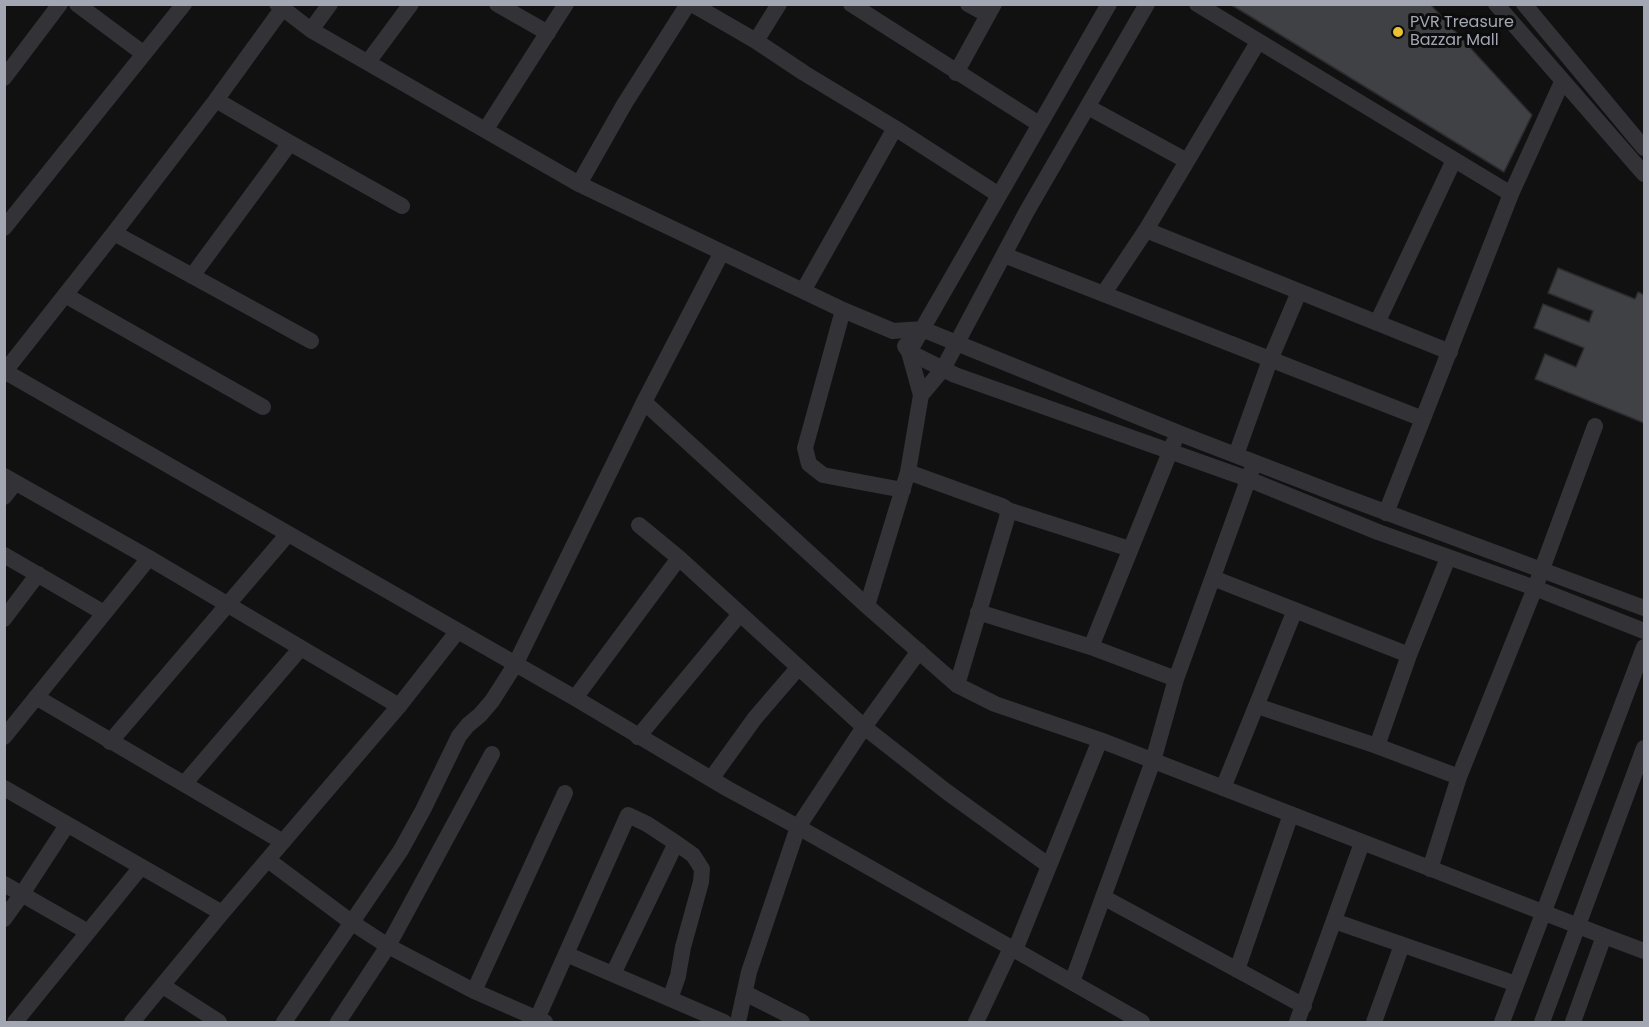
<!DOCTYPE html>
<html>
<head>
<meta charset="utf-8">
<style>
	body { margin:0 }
	#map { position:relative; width:1649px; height:1027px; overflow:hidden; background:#111112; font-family:Poppins,sans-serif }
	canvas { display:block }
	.frame { position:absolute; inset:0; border:6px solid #a3a6b3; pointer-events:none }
</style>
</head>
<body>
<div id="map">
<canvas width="1649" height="1027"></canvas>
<div class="frame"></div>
</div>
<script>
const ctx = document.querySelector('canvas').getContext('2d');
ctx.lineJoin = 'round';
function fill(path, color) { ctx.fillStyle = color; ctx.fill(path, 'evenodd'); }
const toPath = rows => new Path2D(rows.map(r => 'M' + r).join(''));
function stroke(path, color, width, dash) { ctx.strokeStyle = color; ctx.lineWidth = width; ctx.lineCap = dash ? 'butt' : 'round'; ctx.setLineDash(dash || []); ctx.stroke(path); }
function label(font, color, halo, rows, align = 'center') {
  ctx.font = font + ' Poppins,sans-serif'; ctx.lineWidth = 6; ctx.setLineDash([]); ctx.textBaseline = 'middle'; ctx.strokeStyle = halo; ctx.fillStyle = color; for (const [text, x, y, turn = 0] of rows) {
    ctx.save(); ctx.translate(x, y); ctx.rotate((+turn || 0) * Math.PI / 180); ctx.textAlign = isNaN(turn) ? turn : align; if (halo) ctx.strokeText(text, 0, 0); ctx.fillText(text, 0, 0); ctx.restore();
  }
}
const building = toPath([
	[1230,4,1430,4,1532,115,1504,172,1230,4],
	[1558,268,1635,299,1638,292,1644,295,1644,423,1535,379,1545,354,1576,367,1584,348,1534,328,1543,304,1589,322,1593,311,1548,293,1558,268]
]);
const minor = toPath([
	[77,4,144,54],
	[277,4,311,30,579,184,843,310,893,331,922,329,1186,436,1334,493,1644,608],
	[497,4,548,33],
	[692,4,756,41,804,73,895,128,999,195],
	[851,4,1039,124],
	[968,4,988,15],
	[1109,4,909,352,921,395,943,369,1027,211,1147,4],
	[1197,4,1511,194],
	[1496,4,1644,174],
	[1524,4,1644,148],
	[311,30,330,4],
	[756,41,779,4],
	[368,62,411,4],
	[956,73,994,4],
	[4,78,60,4],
	[216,100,290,143,402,206],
	[1088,107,1187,161],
	[486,129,566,4],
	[579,184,625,103,688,4],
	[4,228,184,4],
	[1146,230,1450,352],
	[114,233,311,341],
	[1004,255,1423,419],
	[192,276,290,143],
	[803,291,895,128],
	[1104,293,1146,230,1258,42],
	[65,295,263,407],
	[843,310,805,448,809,464,823,475,903,490],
	[1377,323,1454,160],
	[905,346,909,352,955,375,1248,479,1378,532,1535,588,1644,631],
	[4,371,575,698,728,789,798,827,1142,1022],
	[5,371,114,233,216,100,282,9],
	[644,402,867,606,957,685,995,704,1100,740,1604,936],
	[1236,455,1270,360,1299,292],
	[908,472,1002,506,1008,510,1007,518,957,685],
	[4,476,149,558,399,706],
	[4,497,15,483],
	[1008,510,1130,549],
	[1386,513,1511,194,1562,82],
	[639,525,679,558,864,727,947,792,1048,865],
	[4,555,104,613],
	[1213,578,1409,655,1448,558],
	[867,606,908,472,921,395],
	[978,612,1091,647,1176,679],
	[4,619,38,574],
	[1091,647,1174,442],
	[36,697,283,842],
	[575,698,679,558],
	[1257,706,1377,746,1409,655],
	[4,737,149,558],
	[638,737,740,614],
	[110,742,288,534],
	[1377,746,1459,777],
	[711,779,755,718,798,668],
	[184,784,300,649],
	[4,788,222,913],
	[1223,788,1295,610],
	[268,860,351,922,388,946,474,991,545,1022],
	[1430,869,1459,777,1535,588,1595,426],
	[4,884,88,932],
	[1103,897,1304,1006],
	[4,919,22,894,67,825],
	[1334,921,1516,984],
	[1015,950,1100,740],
	[566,954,724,1022],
	[1237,970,1291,814],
	[613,974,676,843],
	[1072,982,1153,761,1176,679,1252,469],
	[163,986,219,1022],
	[474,991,565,793],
	[745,993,802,1022],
	[537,1019,628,815,647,824,676,843,693,855,702,869,701,882,683,947,678,976,670,999],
	[15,1022,141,867],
	[132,1022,222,913,399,706,457,632],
	[284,1022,401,850,423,810,459,736,468,725,480,715,492,701,515,665,644,402,722,252],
	[338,1022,388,946,492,754],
	[738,1022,749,972,798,827,864,727,919,651],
	[976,1022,1011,948],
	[1297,1022,1362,843],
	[1374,1022,1402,945],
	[1502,1022,1644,647],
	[1542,1022,1644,748],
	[1573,1022,1604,936,1644,951]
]);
const markers = [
	[1398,32,6,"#e9c132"]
];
const poiNames = [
	["PVR Treasure",1410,23],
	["Bazzar Mall",1410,41]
];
fill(building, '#404145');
stroke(building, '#2c2b2e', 1.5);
stroke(minor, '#323237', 16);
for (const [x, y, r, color] of markers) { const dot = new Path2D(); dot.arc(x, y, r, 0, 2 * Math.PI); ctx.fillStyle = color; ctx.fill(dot); stroke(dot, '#0c0c0d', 2); }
label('16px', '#a3a6b3', '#0c0c0d', poiNames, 'left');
</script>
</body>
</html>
